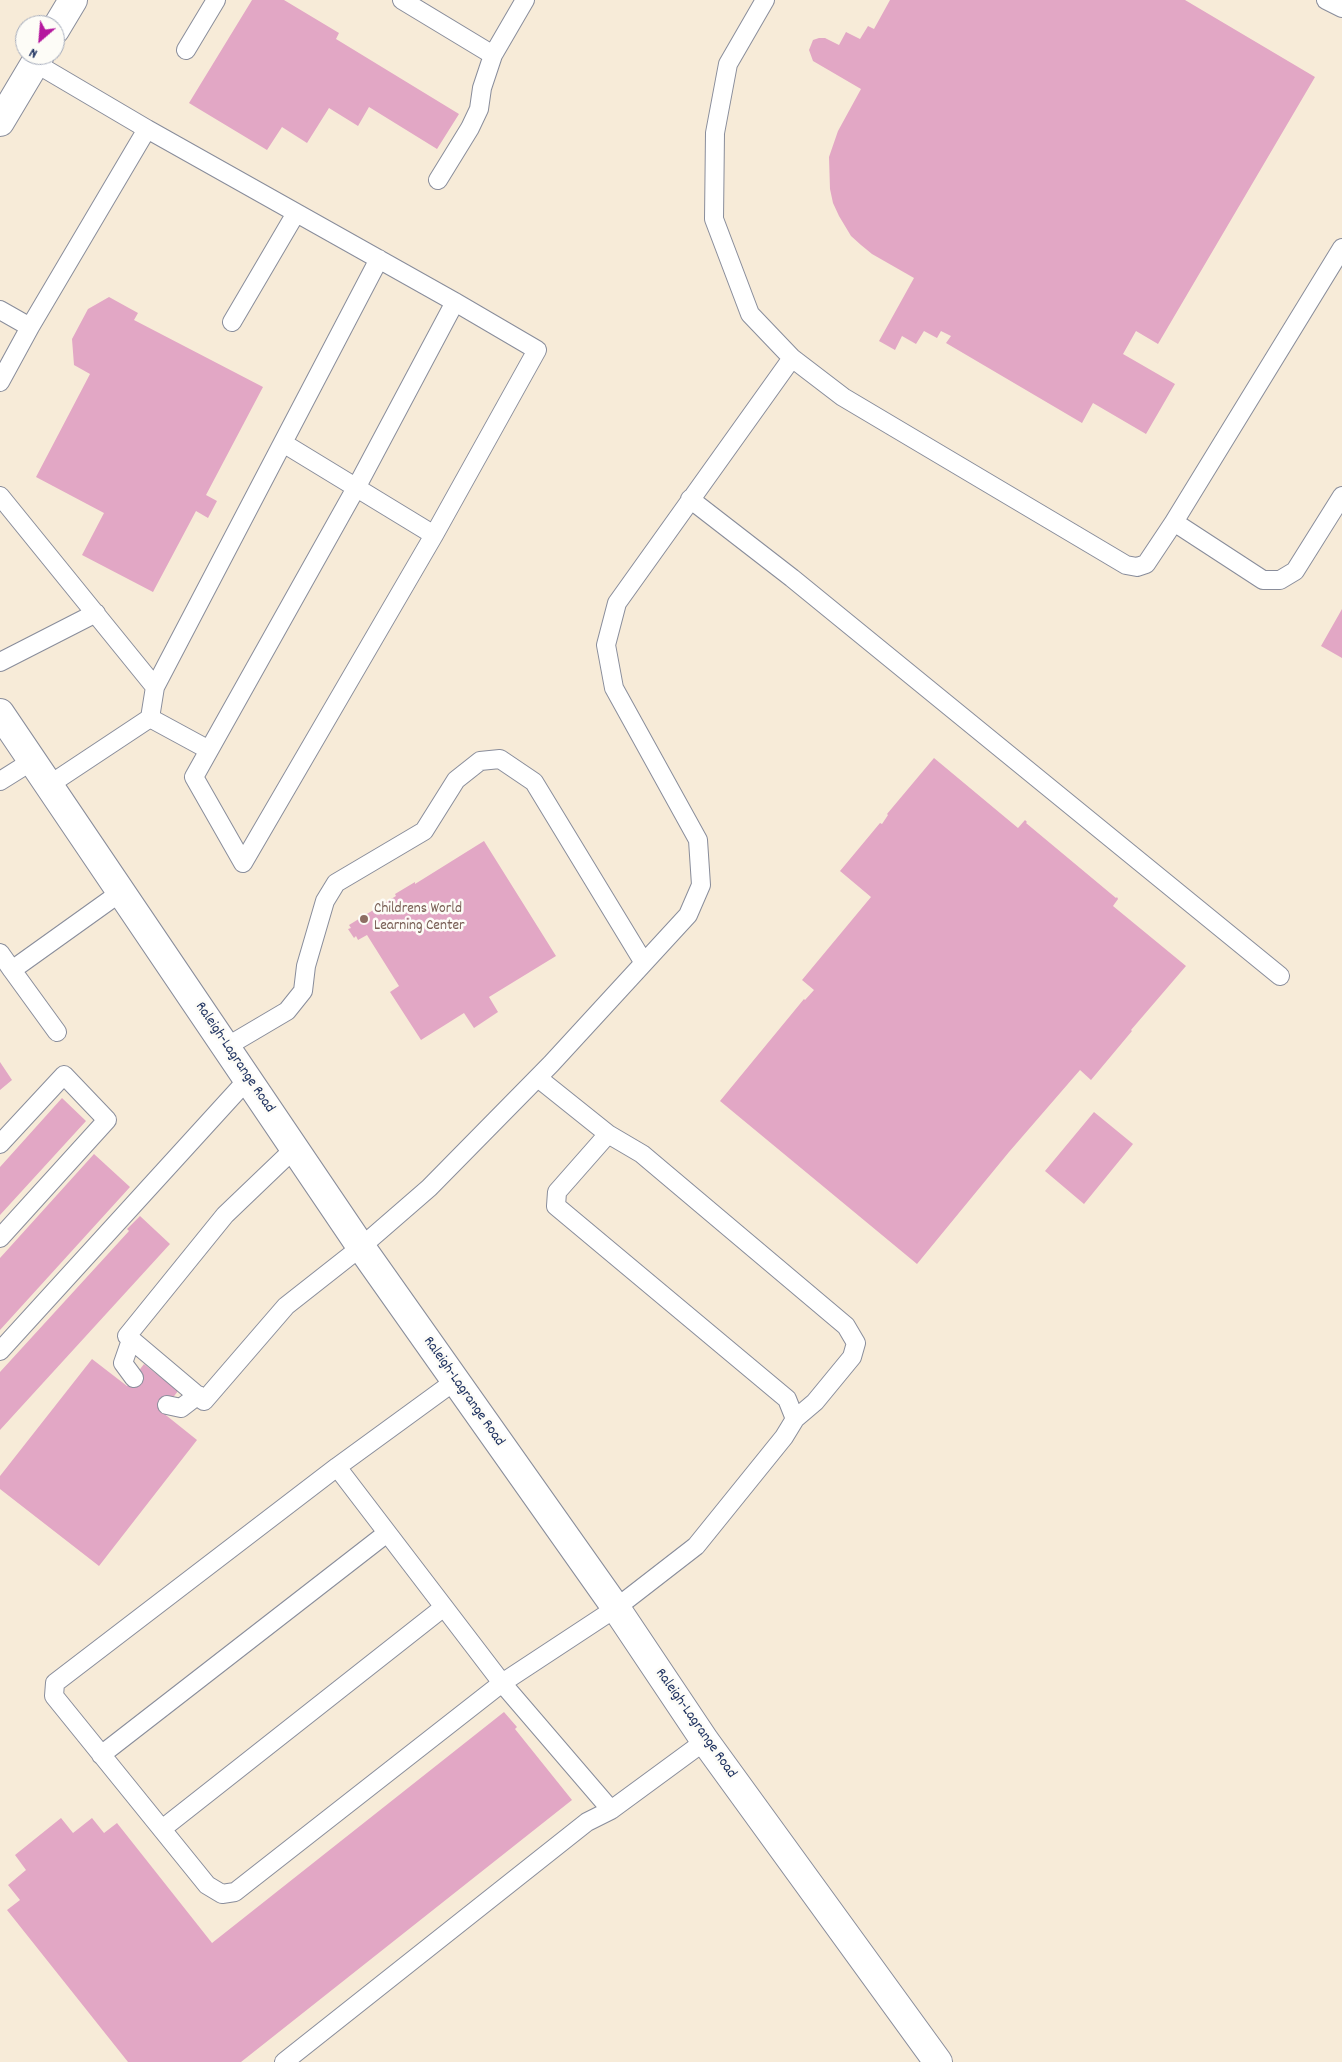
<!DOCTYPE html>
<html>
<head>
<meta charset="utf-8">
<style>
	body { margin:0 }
	#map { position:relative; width:1342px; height:2062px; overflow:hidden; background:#f7ebd8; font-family:Dekko,sans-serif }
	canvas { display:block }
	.north { position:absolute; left:15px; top:15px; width:50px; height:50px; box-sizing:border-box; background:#fdfcf7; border:1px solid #a3aaba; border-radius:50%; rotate:207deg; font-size:14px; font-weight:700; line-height:20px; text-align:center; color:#1b2f5e }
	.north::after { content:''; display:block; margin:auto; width:18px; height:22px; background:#b5179e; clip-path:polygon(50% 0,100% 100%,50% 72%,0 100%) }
</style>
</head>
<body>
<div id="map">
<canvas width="1342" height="2062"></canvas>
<div class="north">N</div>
</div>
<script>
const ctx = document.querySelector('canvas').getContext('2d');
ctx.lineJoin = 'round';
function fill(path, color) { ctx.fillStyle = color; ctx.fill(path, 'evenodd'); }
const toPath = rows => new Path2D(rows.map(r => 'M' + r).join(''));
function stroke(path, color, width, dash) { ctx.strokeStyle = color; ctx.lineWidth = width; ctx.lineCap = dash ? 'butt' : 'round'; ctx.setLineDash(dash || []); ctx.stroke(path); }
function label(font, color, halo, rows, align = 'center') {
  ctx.font = font + ' Dekko,sans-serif'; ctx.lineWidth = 5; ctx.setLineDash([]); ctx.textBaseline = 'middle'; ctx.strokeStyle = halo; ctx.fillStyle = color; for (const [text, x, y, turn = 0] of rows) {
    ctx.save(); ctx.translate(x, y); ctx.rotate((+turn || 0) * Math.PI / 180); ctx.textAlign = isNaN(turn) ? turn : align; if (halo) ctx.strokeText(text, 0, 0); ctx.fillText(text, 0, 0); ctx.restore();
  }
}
const building = toPath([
	[252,0,284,0,339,33,336,39,459,114,437,149,369,107,358,126,329,108,307,143,282,127,267,150,189,103],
	[890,0,1185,0,1315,77,1158,344,1136,331,1123,354,1175,384,1146,434,1093,403,1082,423,946,343,951,336,941,331,937,338,924,331,916,344,902,336,895,350,879,341,914,278,872,254,861,245,851,236,839,216,833,203,830,189,829,157,838,131,861,89,813,61,809,50,813,40,819,38,825,38,839,45,846,32,860,39,868,26,874,29],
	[109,297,138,313,134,320,263,387,206,495,217,501,208,518,196,511,153,592,82,555,104,513,36,477,90,374,74,365,72,339,88,309],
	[1342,609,1342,658,1321,646],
	[934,758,1018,828,1025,820,1027,822,1026,823,1116,898,1117,897,1118,899,1113,906,1186,966,1131,1030,1132,1031,1091,1080,1080,1070,1009,1152,917,1264,720,1101,804,999,805,1000,814,990,802,980,871,897,840,871,880,823,882,824,888,815,887,814],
	[484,841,556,956,489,997,498,1012,474,1028,464,1013,421,1040,390,992,399,986,367,935,358,940,356,936,354,938,348,929,351,928,349,925,396,896,395,894,415,882,415,884],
	[0,1062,12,1080,0,1090],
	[62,1098,86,1121,0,1215,0,1167],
	[1094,1112,1133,1144,1084,1204,1045,1171],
	[94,1154,130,1187,0,1330,0,1258],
	[140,1216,170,1244,0,1430,0,1372,129,1231,127,1229],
	[92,1359,127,1386,144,1364,178,1391,162,1412,197,1440,99,1566,0,1489,0,1476],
	[504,1712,517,1727,515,1729,572,1800,241,2062,128,2062,7,1910,20,1900,8,1885,26,1870,15,1855,61,1818,73,1833,92,1818,104,1833,117,1823,212,1943]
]);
const lane = toPath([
	[402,0,493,55,525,0],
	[765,0,728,64,715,133,714,219,750,314,792,358,843,397,1126,565,1137,567,1146,564,1174,522,1263,580,1280,580,1295,571,1342,496],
	[1326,0,1342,8],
	[186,50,216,0],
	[147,129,455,302,537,350,434,535,243,863,194,777,356,488,455,302],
	[438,180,470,128,479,109,482,88,493,55],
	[0,310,30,327,147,129,35,63],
	[232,322,296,213],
	[0,382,30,327],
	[283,443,434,535],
	[0,496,155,687],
	[690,499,792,578,1280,976],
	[1174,522,1342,248],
	[0,662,96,613],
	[150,718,155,687,379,259],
	[0,781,32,761],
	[49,785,150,718,209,750],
	[0,953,12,970,121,892],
	[12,970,57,1032],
	[226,1047,287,1011,303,991,306,966,325,901,336,883,424,831,456,780,480,761,500,759,534,782,644,963],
	[608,1134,642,1154,846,1326,856,1343,852,1357,815,1402,795,1419],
	[0,1144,64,1075,107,1120,0,1238],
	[295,1148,225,1215,127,1336,204,1401,286,1306,361,1247,429,1188,551,1064,688,915,701,885,698,840,614,688,606,645,617,603,792,358],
	[131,1340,123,1363,134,1378],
	[0,1351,248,1079],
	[455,1381,337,1467,502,1683,616,1608,696,1546,784,1437,795,1419,787,1399,556,1206,557,1192,608,1134,538,1078],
	[167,1405,181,1408,198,1395],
	[337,1467,55,1683,54,1696,207,1885,222,1894,235,1892,502,1683,611,1810,705,1741],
	[101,1755,387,1533],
	[162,1829,444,1607],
	[284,2062,587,1822,611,1810]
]);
const secondary = toPath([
	[0,713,361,1247,616,1608,705,1741,938,2062]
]);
const primary = toPath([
	[55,30,73,0],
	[0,122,40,55]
]);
const markers = [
	[364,919,5,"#8d6e63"]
];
const educationNames = [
	["Childrens World",374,910],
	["Learning Center",374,927]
];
const streetNames = [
	["Raleigh-Lagrange Road",234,1058,56],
	["Raleigh-Lagrange Road",463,1392,55],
	["Raleigh-Lagrange Road",695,1724,55]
];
fill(building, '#e2a7c5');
stroke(lane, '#898d9b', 20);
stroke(secondary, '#898d9b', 30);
stroke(primary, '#898d9b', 30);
stroke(lane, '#fff', 18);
stroke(secondary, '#fff', 28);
stroke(primary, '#fff', 28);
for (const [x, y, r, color] of markers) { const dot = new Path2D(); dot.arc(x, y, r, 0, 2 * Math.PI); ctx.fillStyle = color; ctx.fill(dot); stroke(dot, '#fdfcf7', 2); }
label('15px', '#785e54', '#fdfcf7', educationNames, 'left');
label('15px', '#1b2f5e', '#fdfcf7', streetNames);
</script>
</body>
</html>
